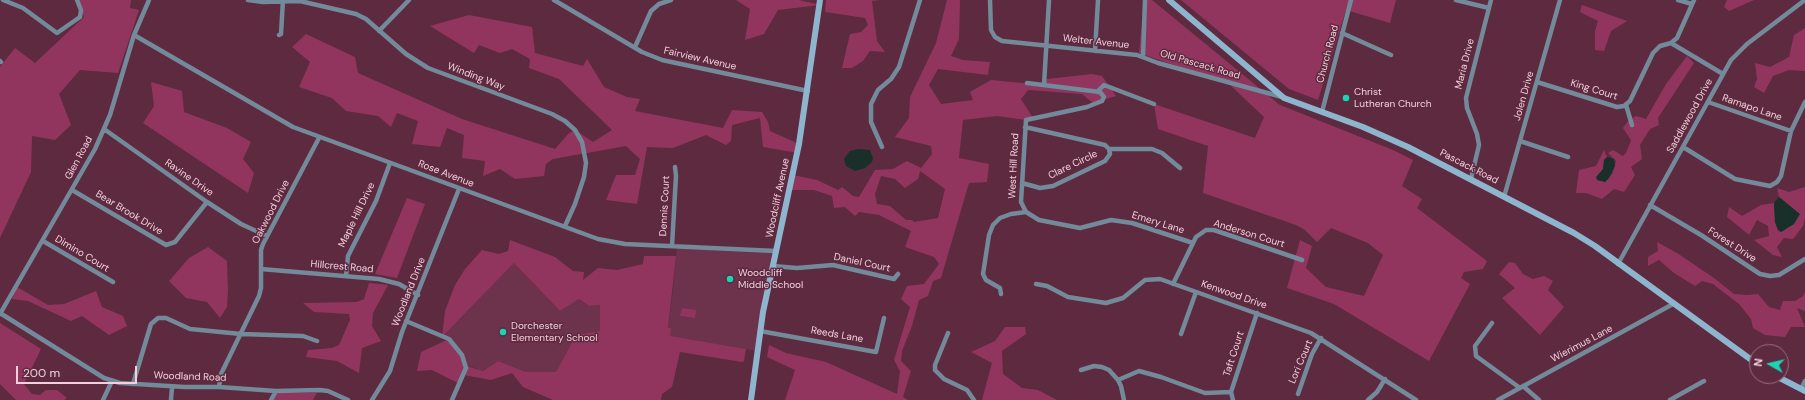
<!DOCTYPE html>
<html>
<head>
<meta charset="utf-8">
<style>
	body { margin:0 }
	#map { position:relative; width:1805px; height:400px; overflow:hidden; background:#5e2a40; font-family:"DM Sans",sans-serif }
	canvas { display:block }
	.north { position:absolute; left:1749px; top:344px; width:40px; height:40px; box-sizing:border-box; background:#5e2a40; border:1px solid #996c7e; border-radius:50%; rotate:278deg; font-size:11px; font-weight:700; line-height:16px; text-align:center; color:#f2d0dc }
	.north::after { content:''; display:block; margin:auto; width:14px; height:18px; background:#1ad5b2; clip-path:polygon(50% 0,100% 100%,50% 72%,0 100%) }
	.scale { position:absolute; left:16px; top:366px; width:121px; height:18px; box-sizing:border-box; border:2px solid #f2d0dc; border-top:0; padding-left:5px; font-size:12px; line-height:14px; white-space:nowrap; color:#f2d0dc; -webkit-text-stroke:3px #5e2a40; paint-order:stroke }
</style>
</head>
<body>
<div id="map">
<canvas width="1805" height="400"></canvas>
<div class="north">N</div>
<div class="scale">200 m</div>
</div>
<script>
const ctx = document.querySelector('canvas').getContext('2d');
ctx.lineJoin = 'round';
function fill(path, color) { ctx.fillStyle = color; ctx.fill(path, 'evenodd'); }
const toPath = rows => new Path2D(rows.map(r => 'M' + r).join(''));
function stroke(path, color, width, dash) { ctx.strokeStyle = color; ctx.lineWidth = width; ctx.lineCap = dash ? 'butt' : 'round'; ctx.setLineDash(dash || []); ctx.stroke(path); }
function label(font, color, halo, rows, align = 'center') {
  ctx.font = font + ' "DM Sans",sans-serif'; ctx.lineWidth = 3; ctx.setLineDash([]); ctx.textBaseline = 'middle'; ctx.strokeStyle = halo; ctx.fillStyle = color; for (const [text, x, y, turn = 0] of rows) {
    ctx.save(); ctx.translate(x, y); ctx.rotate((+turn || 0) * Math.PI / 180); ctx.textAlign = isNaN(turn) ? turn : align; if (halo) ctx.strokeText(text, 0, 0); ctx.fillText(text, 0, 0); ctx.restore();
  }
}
const built = toPath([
	[677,246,776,251,757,351,667,336,673,290],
	[514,263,560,311,579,299,589,306,600,305,600,331,576,335,556,372,526,372,498,361,483,371,466,365,458,349,442,337]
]);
const green = toPath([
	[78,0,131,0,130,8,139,10,118,73,80,70,59,94,71,125,55,140,32,136,31,172,0,238,0,67,15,48,35,63,84,17],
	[736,0,799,0,820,5,778,10,764,34,745,40,750,9],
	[826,0,881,0,872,1,877,41,885,52,870,51,863,61,852,68,842,68,850,34,861,32,868,25,865,18,825,12],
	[947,0,960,0,959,39,951,56,963,60,990,62,988,75,938,69,929,85,941,104,973,100,970,92,991,80,1044,85,1047,79,1092,74,1102,76,1116,96,1093,103,1082,94,1028,90,1021,99,1033,118,1026,120,997,116,963,120,959,158,989,164,987,182,969,183,941,278,933,281,928,296,919,300,912,326,902,351,901,361,911,371,903,397,908,400,785,400,795,370,767,357,769,345,786,353,826,362,897,394,900,371,894,360,910,307,901,299,907,286,924,284,939,264,934,257,905,247,911,231,879,215,859,212,855,216,845,207,834,208,832,196,814,190,790,190,793,175,817,180,838,190,842,187,853,196,859,197,875,170,893,169,907,161,921,168,932,154,931,146,895,137,909,118,910,97,936,43],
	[920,171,945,189,938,218,914,222,912,220,906,220,890,206,877,204,875,194,881,176,895,179,905,188,918,179],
	[1144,0,1152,0,1280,105,1393,150,1413,160,1402,186,1422,199,1417,208,1487,261,1483,269,1464,272,1461,278,1470,284,1429,361,1334,304,1287,288,1300,240,1312,246,1306,268,1326,287,1364,296,1383,255,1368,243,1331,228,1317,242,1305,230,1296,225,1203,193,1208,146,1158,129,1154,104,1255,138,1264,117,1229,84,1139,53],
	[1181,0,1396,0,1390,23,1346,10,1318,100,1289,89],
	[1727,0,1754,0,1729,11,1724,7],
	[1582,5,1627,21,1611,31,1604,51,1595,50,1595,31,1598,21,1580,12],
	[469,15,532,27,535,53,583,66,587,59,604,87,627,97,640,99,635,111,723,128,732,110,762,112,768,122,770,131,799,144,798,153,763,147,760,118,732,125,731,141,726,145,706,135,673,148,647,147,637,204,606,200,616,175,635,175,640,159,626,146,553,159,546,164,544,176,515,179,500,169,483,176,485,161,462,158,464,135,447,128,440,147,412,144,418,121,397,113,391,127,378,116,346,111,332,98,299,87,310,62,292,47,306,34,355,57,358,73,462,119,555,149,569,133,575,130,593,142,612,130,559,79,529,68,530,59,512,49,500,53,479,45,474,53,430,26],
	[1805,28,1805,71,1789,70,1773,76,1764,93,1754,87,1757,79,1755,63,1770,67,1789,57,1794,35],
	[1687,56,1694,63,1658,118,1659,125,1650,129,1640,145,1642,159,1631,167,1635,175,1624,192,1614,189,1602,199,1586,193,1576,193,1579,170,1596,166,1604,150,1607,157,1604,160,1603,169,1597,180,1605,182,1612,174,1616,161,1608,153,1613,150,1623,156,1626,153,1631,140,1623,128,1628,121,1636,116,1646,119,1666,84],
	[151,82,182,91,184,112,227,128,251,142,243,159,254,173,248,193,143,123,154,106],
	[1805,187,1805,218,1803,226,1793,239,1784,238,1777,247,1782,257,1773,255,1754,240,1769,236,1768,226,1757,220,1749,235,1727,217,1729,207,1742,216,1761,205,1774,203,1775,222,1778,230,1781,232,1785,230,1791,207,1779,197,1777,188,1789,192],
	[407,198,425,204,397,278,375,274],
	[510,240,555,257,573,271,584,272,583,280,598,268,617,270,643,264,644,256,676,256,668,328,671,328,670,336,746,349,744,361,742,362,680,352,672,387,662,394,661,400,553,400,523,387,512,373,491,380,464,375,460,384,432,370,417,371,421,352,449,339,453,344,466,366,483,371,498,361,526,372,556,372,576,335,600,331,600,305,589,306,579,299,560,311,514,263,442,337,445,311,455,285,465,269,482,250,499,254,508,251],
	[1657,242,1677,253,1714,278,1734,294,1747,295,1758,294,1769,307,1780,310,1783,301,1795,301,1803,296,1805,292,1805,311,1797,308,1805,327,1791,327,1785,337,1765,335,1753,328,1751,319,1739,304,1713,284,1702,281,1695,286,1674,273,1659,260,1648,266,1648,257,1658,251],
	[208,247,227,261,228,290,227,307,220,318,207,302,186,298,169,281,189,258],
	[1509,262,1515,263,1523,274,1533,279,1544,276,1553,281,1548,290,1564,307,1540,335,1502,298,1515,288,1499,274],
	[369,283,388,285,373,313,372,326,381,341,362,348,359,373,337,361,306,357,308,350,332,348,339,345,350,320,349,314,314,312,303,303,357,302,364,299],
	[17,287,48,305,64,304,96,291,102,307,123,316,127,326,109,335,82,316,71,321,28,301,12,299],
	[682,308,696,310,695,318,680,316],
	[0,323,41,349,24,384,32,394,40,395,46,390,57,390,67,398,64,400,16,400,0,384],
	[1005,327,1025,327,1026,334,1002,351,1003,374,1022,388,1038,390,1057,400,982,400,992,363,971,352,995,341],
	[275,393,317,393,313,400,274,400]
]);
const water = toPath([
	[858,149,870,150,873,158,872,162,865,168,855,171,846,166,844,159,850,151],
	[1607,157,1614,159,1615,166,1609,178,1605,182,1602,181,1597,180,1596,177,1603,169,1604,160],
	[1779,197,1800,214,1794,224,1781,232,1778,230,1775,222,1774,203]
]);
const street = toPath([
	[3,0,23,8,57,33,80,17,81,10,77,0],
	[248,0,263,2,300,1,356,14,366,19,406,54,428,68,552,114,565,121,575,130,582,142,586,163,584,177,575,204,565,226],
	[554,0,642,52,662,60,808,91],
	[990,0,991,30,995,37,1002,41,1137,55,1158,63,1282,97],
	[1456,0,1489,8],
	[1678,0,1692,4],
	[379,31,409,0],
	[1342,33,1391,55],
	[134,35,293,127,598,239,625,244,776,251],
	[279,35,281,34,283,0],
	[1671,43,1723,74],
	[635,47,651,11,659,4,671,0],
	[1095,51,1098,0],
	[1143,57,1145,0],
	[0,61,1,62],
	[1537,82,1617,107,1624,106,1630,101,1653,53,1660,46,1671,43,1677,38,1694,0],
	[1027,83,1100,92,1104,97,1102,101,1087,107,1026,120,1021,202,1026,212,1039,220,1080,228,1111,220,1132,223,1193,243],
	[1044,85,1049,0],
	[1097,92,1104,85,1154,104],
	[1708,102,1791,131],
	[1626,105,1632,125],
	[1322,112,1351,0],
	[104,129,207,202,241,224,267,236],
	[1520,141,1568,157],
	[882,147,871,122,871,104,878,90,891,79,899,67,920,0],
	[1683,147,1735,179,1770,186,1777,182,1781,176,1791,131,1805,102],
	[1109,149,1152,149,1162,153,1180,168],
	[1471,179,1479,145,1477,134,1467,108,1466,98,1491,0],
	[1022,183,1040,188,1053,186,1105,161,1110,154,1109,149,1105,145,1025,127],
	[72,190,166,245,175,242,207,202],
	[1504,197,1560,0],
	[1650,205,1701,235,1760,274,1770,276,1779,275,1805,259],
	[43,241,113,282],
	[672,246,676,176,675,167],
	[1618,264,1731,60,1747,44,1805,0],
	[773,266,797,268,833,265,894,279,898,274],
	[261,269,379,279,399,284,418,295],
	[346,276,348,256,376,201,390,163],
	[1036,284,1047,286,1068,297,1106,303,1123,298,1145,280,1160,279,1311,333,1416,400],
	[1173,284,1196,237,1206,230,1214,230,1302,260],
	[1001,294,1000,288,986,280,983,274,989,235,993,225,1000,218,1011,214,1026,212],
	[0,313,104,378,120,383,185,387,219,387,276,391,320,390,328,391,348,400],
	[0,314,95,149,110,115,134,35,149,0],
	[406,321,449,339,462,355,466,368,452,400],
	[1492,323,1475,346,1476,356,1520,388],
	[760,331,876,352,884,318],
	[948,333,935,365,935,370,944,379,967,390,974,400],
	[1181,334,1196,292],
	[1081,370,1094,366,1102,367,1109,370,1118,380,1121,386,1124,400],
	[1118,380,1139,371,1161,377,1205,393,1231,392],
	[133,384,151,324,158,318,166,318,190,329,241,334,303,336,317,341],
	[1523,386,1539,400],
	[219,387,221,374,259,296,261,288,261,250,263,244,319,138],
	[1801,389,1805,381],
	[1298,394,1312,354,1321,338],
	[103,400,112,381],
	[171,400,172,387],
	[271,400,276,391],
	[372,400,390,371,402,332,459,189],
	[1233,400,1231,392,1257,313],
	[1368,400,1377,392,1385,379],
	[1498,400,1673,304],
	[1670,400,1704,381]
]);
const secondary = toPath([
	[1169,0,1284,98,1363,127,1408,147,1574,233,1595,246,1757,364],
	[1776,376,1805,391],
	[751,400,763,312,799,144,820,0]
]);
const markers = [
	[1346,98,4,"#1ad5b2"],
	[730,279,4,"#1ad5b2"],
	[503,332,4,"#1ad5b2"]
];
const streetNames = [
	["Welter Avenue",1096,42,6],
	["Church Road",1328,54,-75],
	["Fairview Avenue",700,59,13],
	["Maria Drive",1465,64,-76],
	["Old Pascack Road",1200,65,16],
	["Winding Way",476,77,21],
	["King Court",1594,90,17],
	["Jolen Drive",1524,96,-74],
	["Ramapo Lane",1752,108,19],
	["Saddlewood Drive",1690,116,-61],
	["Glen Road",79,158,-62],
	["Clare Circle",1073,165,-26],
	["West Hill Road",1014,166,-87],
	["Pascack Road",1469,167,27],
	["Rose Avenue",446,174,21],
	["Ravine Drive",189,178,35],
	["Woodcliff Avenue",778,198,-78],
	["Dennis Court",665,206,-87],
	["Oakwood Drive",271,212,-63],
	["Bear Brook Drive",129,213,31],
	["Maple Hill Drive",357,215,-64],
	["Emery Lane",1158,223,17],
	["Anderson Court",1249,234,17],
	["Forest Drive",1732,245,33],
	["Dimino Court",82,254,31],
	["Daniel Court",862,263,12],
	["Hillcrest Road",342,267,5],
	["Woodland Drive",409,292,-68],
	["Kenwood Drive",1234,295,19],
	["Reeds Lane",837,335,10],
	["Wierimus Lane",1582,344,-28],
	["Taft Court",1234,354,-72],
	["Lori Court",1301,362,-67],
	["Woodland Road",190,377,2]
];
const poiNames = [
	["Christ",1354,92],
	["Lutheran Church",1354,104],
	["Woodcliff",738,273],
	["Middle School",738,285],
	["Dorchester",511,326],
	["Elementary School",511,338]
];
fill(built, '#6d324c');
fill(green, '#91355f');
fill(water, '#183029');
stroke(street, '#728a99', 4.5);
stroke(secondary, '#8db5cd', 6);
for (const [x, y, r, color] of markers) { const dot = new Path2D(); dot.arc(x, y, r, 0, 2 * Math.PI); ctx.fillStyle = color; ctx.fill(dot); stroke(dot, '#5e2a40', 1.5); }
label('10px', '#f2d0dc', '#5e2a40', streetNames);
label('10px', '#f2d0dc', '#5e2a40', poiNames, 'left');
</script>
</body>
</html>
